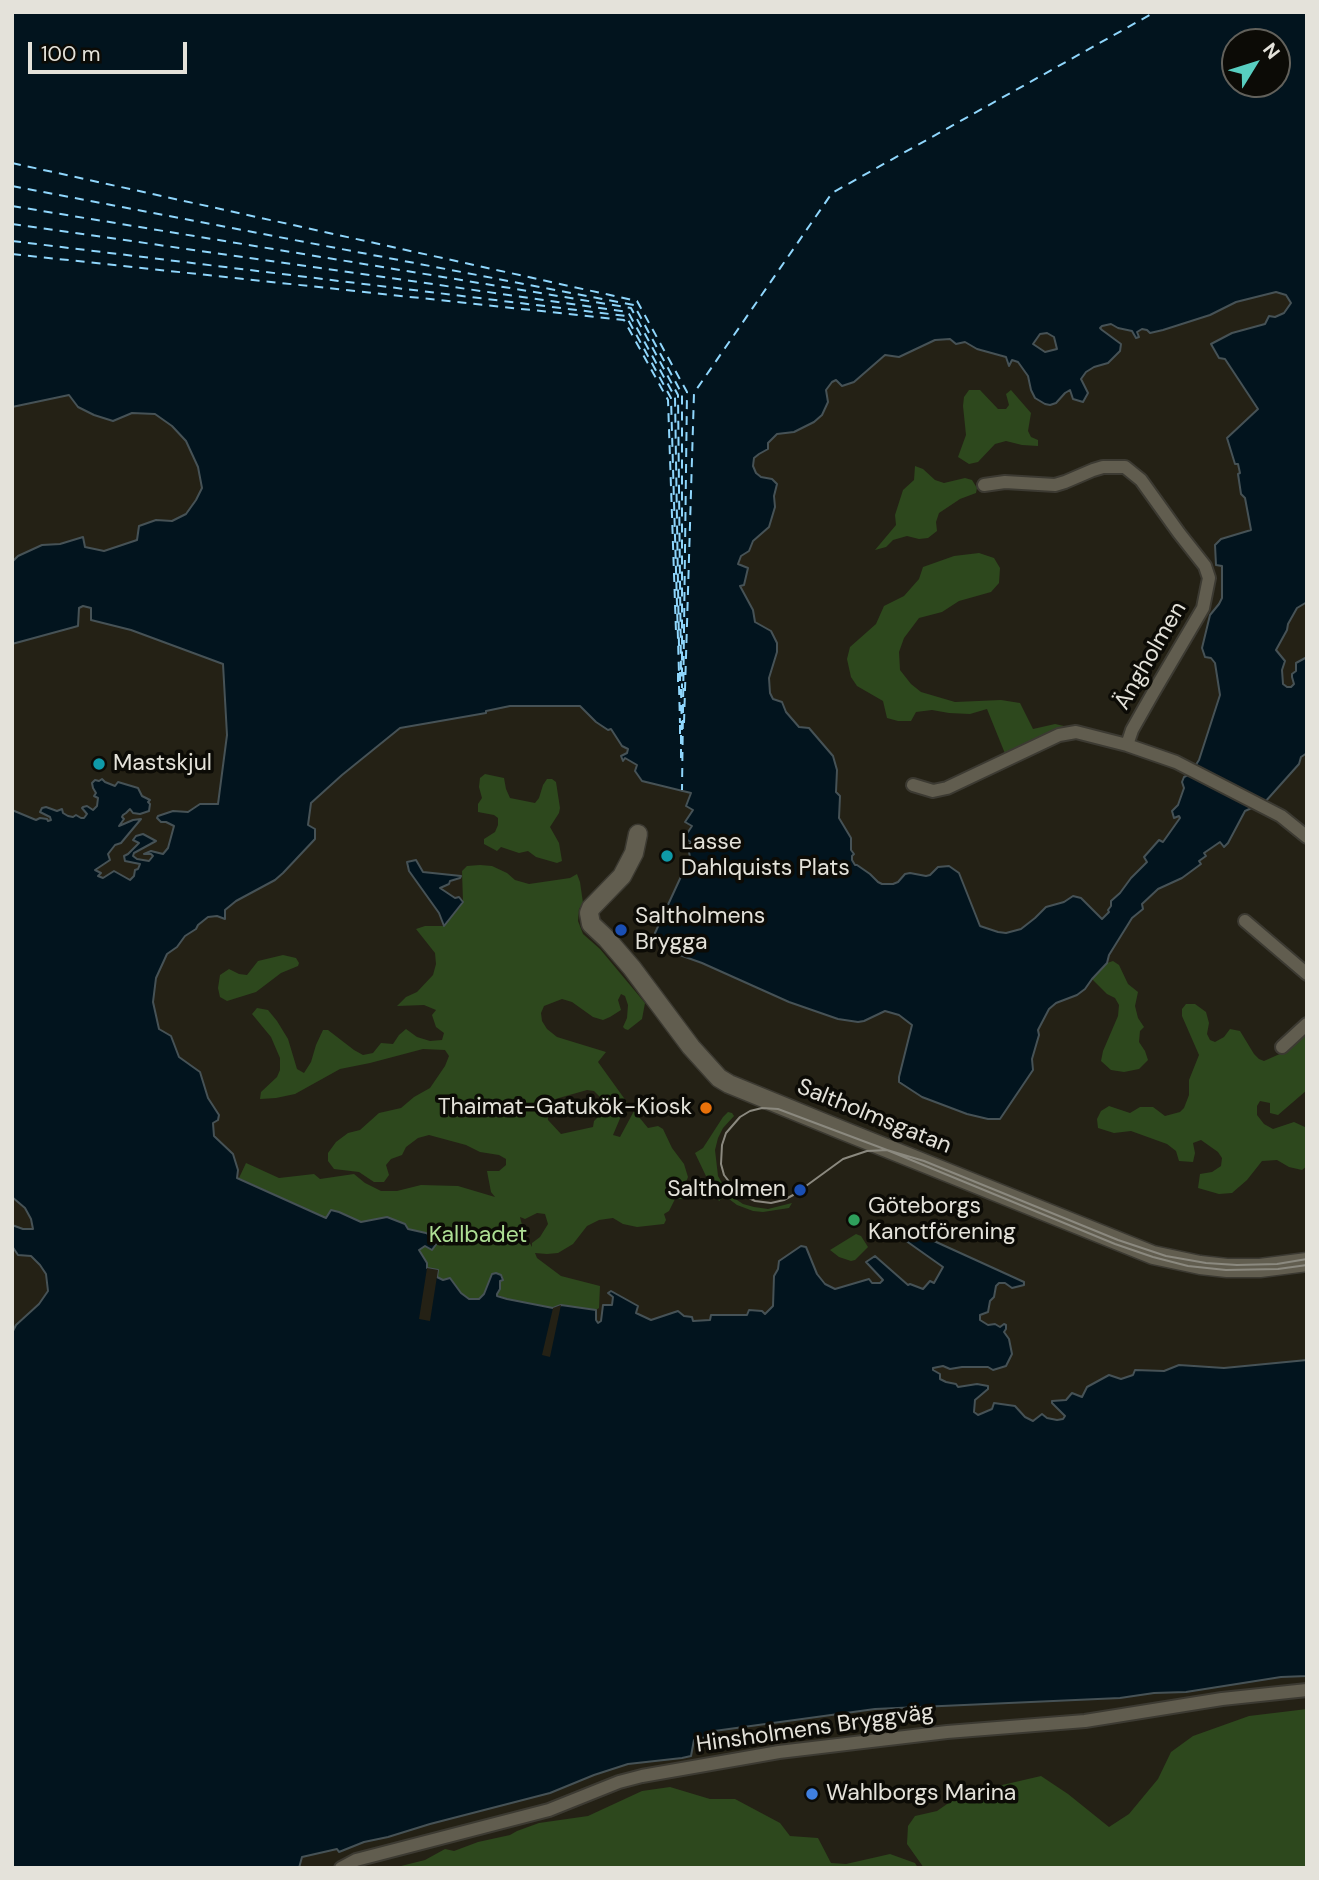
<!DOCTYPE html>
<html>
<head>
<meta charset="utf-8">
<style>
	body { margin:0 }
	#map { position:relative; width:1319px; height:1880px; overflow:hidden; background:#242115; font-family:"DM Sans",sans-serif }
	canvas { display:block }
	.frame { position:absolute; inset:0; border:14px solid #e4e2da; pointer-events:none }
	.north { position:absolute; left:1221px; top:28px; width:70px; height:70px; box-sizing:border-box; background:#0c0b06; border:2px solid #62615b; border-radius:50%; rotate:52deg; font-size:19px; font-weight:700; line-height:28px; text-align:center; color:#e4e2da }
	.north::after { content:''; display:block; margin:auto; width:24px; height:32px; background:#58cec0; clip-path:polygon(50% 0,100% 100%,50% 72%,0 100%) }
	.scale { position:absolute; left:28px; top:42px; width:159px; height:32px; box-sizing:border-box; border:4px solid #e4e2da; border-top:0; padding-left:9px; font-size:21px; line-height:24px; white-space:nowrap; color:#e4e2da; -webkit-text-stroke:5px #0c0b06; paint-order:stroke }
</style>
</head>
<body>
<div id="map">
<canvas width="1319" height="1880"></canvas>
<div class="frame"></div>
<div class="north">N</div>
<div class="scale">100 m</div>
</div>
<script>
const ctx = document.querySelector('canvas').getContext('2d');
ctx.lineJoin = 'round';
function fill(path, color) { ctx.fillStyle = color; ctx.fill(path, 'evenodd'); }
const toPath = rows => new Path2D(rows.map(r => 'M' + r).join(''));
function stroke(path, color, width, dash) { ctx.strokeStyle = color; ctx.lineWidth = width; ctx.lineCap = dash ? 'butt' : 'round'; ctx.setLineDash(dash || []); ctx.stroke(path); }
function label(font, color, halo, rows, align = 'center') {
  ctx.font = font + ' "DM Sans",sans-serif'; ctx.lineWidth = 7; ctx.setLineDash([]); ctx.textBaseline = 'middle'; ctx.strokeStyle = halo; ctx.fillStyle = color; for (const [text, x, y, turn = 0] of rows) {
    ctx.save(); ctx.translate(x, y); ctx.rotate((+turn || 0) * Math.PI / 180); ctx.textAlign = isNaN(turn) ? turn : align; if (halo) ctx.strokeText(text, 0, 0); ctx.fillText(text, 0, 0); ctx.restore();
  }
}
const green = toPath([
	[969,390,980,390,998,409,1006,409,1009,405,1006,394,1011,390,1031,413,1028,431,1031,437,1038,440,1038,446,1022,445,1006,441,995,444,978,462,969,464,958,457,966,435,963,406,964,397],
	[915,466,923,469,935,480,944,483,965,478,972,480,977,488,976,493,960,499,939,513,936,522,937,531,928,538,919,539,907,536,893,540,886,547,875,550,896,525,895,515,903,490,914,480],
	[979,553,994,558,1000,568,999,583,991,592,959,601,942,612,919,618,904,638,899,652,900,670,911,684,921,692,955,702,1001,700,1020,703,1033,729,1055,724,1064,726,1064,729,1006,756,987,709,970,714,949,713,932,710,916,712,911,721,898,721,887,718,883,701,857,686,851,677,847,659,850,647,876,624,884,606,904,596,919,579,923,567,954,556],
	[485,774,504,778,506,789,510,798,535,803,539,798,543,785,547,779,552,779,556,782,560,808,559,813,550,827,559,843,562,861,557,863,536,857,528,851,519,853,501,847,497,851,484,844,484,839,495,832,498,825,498,818,494,815,478,812,478,804,482,798,479,787,480,778],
	[480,865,492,866,507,873,515,880,529,884,570,878,577,874,580,882,583,903,579,909,578,921,583,934,600,949,645,1003,642,1019,628,1030,625,1029,623,1027,627,1018,628,1005,625,996,621,994,618,1000,621,1010,610,1017,603,1020,593,1017,572,1002,562,999,544,1006,541,1013,542,1021,547,1029,557,1037,606,1052,598,1062,629,1105,624,1109,613,1135,620,1137,634,1111,648,1128,658,1126,663,1129,672,1148,684,1164,688,1177,685,1185,694,1190,697,1199,675,1199,669,1211,664,1214,666,1220,664,1224,637,1227,623,1224,613,1218,599,1220,587,1226,573,1244,558,1253,547,1254,535,1253,537,1258,561,1276,600,1286,599,1308,596,1310,561,1306,553,1308,507,1299,496,1294,500,1289,500,1281,492,1274,484,1294,478,1299,469,1299,461,1293,419,1319,427,1263,419,1251,421,1248,425,1246,431,1250,426,1233,408,1229,378,1218,368,1222,361,1222,339,1212,326,1218,239,1178,246,1163,279,1178,314,1174,320,1179,354,1174,365,1183,381,1191,397,1191,421,1185,458,1186,495,1197,491,1192,487,1171,499,1171,506,1165,506,1159,499,1155,480,1152,466,1145,429,1135,418,1138,406,1147,402,1155,391,1159,386,1165,389,1175,384,1182,374,1182,359,1172,334,1169,328,1161,328,1153,336,1142,348,1133,360,1130,379,1113,401,1108,414,1097,430,1088,445,1066,449,1056,445,1050,423,1049,370,1063,340,1069,295,1094,276,1098,260,1099,261,1092,277,1077,280,1070,280,1058,271,1037,252,1014,257,1008,268,1010,277,1021,288,1039,297,1069,304,1073,311,1062,316,1045,323,1030,328,1030,354,1050,363,1055,373,1053,381,1043,393,1044,399,1035,406,1029,417,1037,430,1041,442,1040,444,1033,436,1027,432,1015,436,1010,424,1005,397,1006,406,997,417,992,433,975,436,964,435,953,416,929,425,926,444,926,463,902,462,871,467,866],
	[587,1090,594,1091,609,1106,594,1121,593,1127,561,1134,548,1120,547,1109,552,1100],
	[537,1213,545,1214,548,1224,540,1237,532,1243,532,1247,524,1233,520,1217,525,1219],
	[283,955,296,958,299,963,298,966,281,973,256,992,227,1001,220,997,218,988,220,975,229,969,239,974,247,975,258,961],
	[1113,961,1119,965,1128,984,1138,992,1135,1006,1138,1018,1144,1027,1140,1031,1139,1042,1145,1051,1148,1060,1139,1069,1124,1072,1111,1070,1101,1061,1103,1051,1118,1016,1119,1005,1115,998,1107,994,1092,979,1107,963],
	[1186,1004,1195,1004,1206,1012,1209,1023,1207,1034,1210,1040,1215,1042,1224,1037,1230,1029,1240,1031,1254,1054,1259,1059,1264,1061,1282,1053,1304,1033,1307,1034,1307,1090,1278,1115,1270,1113,1270,1103,1260,1101,1257,1106,1257,1115,1264,1124,1273,1129,1294,1122,1307,1128,1307,1166,1302,1170,1289,1167,1277,1160,1262,1161,1247,1180,1232,1193,1219,1194,1198,1188,1200,1174,1212,1172,1221,1166,1222,1158,1218,1152,1201,1140,1193,1143,1195,1153,1193,1162,1179,1161,1176,1151,1167,1144,1131,1131,1114,1133,1098,1128,1097,1119,1101,1111,1109,1106,1130,1113,1140,1107,1153,1107,1165,1116,1180,1112,1184,1108,1189,1095,1189,1080,1199,1055,1182,1016,1182,1009],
	[728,1112,732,1113,734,1116,723,1128,718,1138,715,1150,718,1176,725,1188,734,1198,743,1204,754,1207,768,1209,792,1203,789,1208,763,1212,753,1211,737,1205,725,1196,719,1201,714,1193,695,1153,703,1148,723,1117],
	[856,1234,861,1236,868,1247,855,1260,851,1261,839,1257,830,1250],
	[1307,1709,1307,1868,924,1868,907,1844,908,1826,915,1816,937,1811,950,1802,961,1798,997,1796,998,1786,1041,1776,1068,1794,1109,1827,1129,1814,1158,1779,1171,1752,1193,1736,1249,1716],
	[670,1787,710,1799,735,1799,780,1823,790,1836,818,1838,831,1863,846,1864,890,1854,915,1863,918,1868,393,1868,425,1860,445,1849,454,1851,478,1842,510,1835,517,1831,539,1823,588,1816,642,1791]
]);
const water = toPath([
	[12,12,1307,12,1307,602,1297,608,1288,624,1287,630,1276,650,1285,661,1282,670,1283,684,1287,687,1291,687,1294,684,1292,677,1292,674,1296,671,1296,663,1307,657,1307,753,1301,757,1299,764,1265,802,1245,811,1228,843,1224,847,1220,842,1204,853,1206,856,1199,861,1201,864,1182,878,1158,889,1142,904,1143,909,1132,918,1109,955,1107,963,1092,979,1085,989,1077,995,1056,1003,1049,1009,1038,1030,1039,1035,1032,1059,1033,1070,1000,1119,988,1119,967,1114,922,1097,899,1082,899,1077,912,1025,899,1015,885,1011,864,1021,858,1022,838,1019,789,1002,702,963,660,948,655,933,690,857,688,847,691,842,684,838,692,826,685,822,693,810,686,806,691,793,642,781,635,771,637,765,625,758,623,761,621,756,627,753,628,749,622,746,611,729,608,730,596,722,580,706,510,706,486,711,486,713,400,728,342,775,311,803,308,825,315,829,315,839,283,873,275,880,236,901,225,910,225,919,217,916,208,917,198,925,196,929,185,936,177,947,167,954,156,978,153,1002,159,1029,171,1036,179,1057,200,1072,208,1098,219,1115,218,1120,213,1123,214,1136,233,1154,238,1170,237,1178,326,1218,331,1210,339,1212,361,1222,387,1217,405,1224,408,1229,426,1233,434,1238,437,1243,432,1250,425,1246,419,1250,427,1263,427,1268,438,1270,437,1277,443,1280,450,1278,461,1293,469,1299,479,1299,484,1294,492,1274,496,1273,501,1275,503,1280,500,1281,500,1289,497,1294,497,1296,507,1299,553,1308,561,1305,596,1310,596,1320,598,1323,601,1321,603,1305,612,1305,613,1297,608,1293,611,1291,638,1306,636,1313,651,1320,678,1311,684,1316,692,1317,693,1321,710,1320,711,1315,747,1315,749,1310,762,1311,765,1314,773,1306,774,1276,778,1269,779,1261,801,1246,806,1247,817,1274,825,1284,835,1289,869,1279,872,1283,880,1283,883,1280,866,1262,875,1256,908,1285,910,1284,923,1289,930,1281,934,1283,943,1267,902,1238,912,1231,1024,1282,1024,1285,1012,1288,1005,1283,999,1283,996,1286,994,1297,990,1301,988,1312,980,1315,980,1320,988,1325,995,1324,1000,1327,1004,1324,1006,1325,1006,1329,1004,1332,1009,1339,1012,1354,1006,1366,993,1370,988,1367,962,1367,950,1369,943,1366,933,1368,933,1370,940,1374,940,1379,946,1382,956,1384,958,1387,977,1384,988,1386,988,1389,975,1400,974,1412,978,1415,992,1409,994,1403,1015,1406,1025,1417,1033,1421,1042,1414,1047,1418,1057,1420,1063,1419,1065,1416,1052,1403,1052,1401,1066,1400,1072,1393,1082,1397,1087,1387,1109,1375,1121,1379,1133,1375,1135,1370,1164,1371,1179,1365,1224,1368,1307,1360,1307,1676,1281,1677,1186,1692,1154,1693,1120,1698,875,1709,707,1732,705,1733,706,1737,694,1740,691,1756,682,1758,628,1764,594,1775,550,1793,430,1824,388,1837,364,1842,339,1852,337,1849,302,1857,299,1868,12,1868,12,1333,16,1325,39,1304,48,1291,46,1274,40,1265,31,1256,18,1255,12,1246,12,1225,23,1229,33,1229,31,1219,25,1208,12,1197,12,810,36,820,40,818,47,819,48,821,51,820,50,817,40,812,42,808,46,807,57,811,62,809,63,813,68,816,73,817,76,815,81,818,84,818,87,814,82,808,83,807,87,806,93,810,97,806,98,798,94,796,96,793,93,788,92,783,95,780,99,781,102,779,105,782,115,786,118,782,138,788,142,796,150,800,148,802,150,804,149,811,140,814,133,813,130,809,126,813,123,815,122,817,124,819,119,826,133,820,141,819,121,843,115,845,108,854,110,860,95,870,101,873,98,876,103,878,114,871,130,880,134,876,135,870,138,869,140,864,125,861,124,856,128,854,139,843,133,840,136,836,143,834,156,841,134,853,133,856,137,859,149,861,153,856,151,854,144,854,151,851,163,854,168,848,174,826,166,822,161,822,157,818,158,816,173,811,188,812,200,804,218,804,227,735,223,664,131,630,91,620,91,608,83,606,79,608,78,626,12,644,12,562,18,556,42,545,60,544,83,537,85,547,104,551,137,540,139,526,156,520,172,521,186,514,196,500,202,488,198,467,186,441,172,426,155,414,132,413,113,421,94,415,78,407,69,395,12,407,12,12],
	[1235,42,1277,42,1277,84,1235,84,1235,42],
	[1276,292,1286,295,1291,303,1284,313,1275,317,1269,316,1265,324,1232,333,1211,344,1219,358,1225,359,1258,409,1227,438,1235,464,1238,464,1240,473,1238,474,1241,494,1245,498,1251,530,1221,539,1215,545,1216,565,1222,566,1222,598,1219,604,1210,615,1202,648,1205,657,1211,658,1215,663,1220,695,1199,760,1190,774,1184,777,1182,782,1184,788,1178,805,1172,811,1174,818,1179,816,1180,818,1163,842,1159,840,1144,857,1147,862,1131,878,1120,893,1111,901,1111,906,1108,910,1109,912,1102,919,1081,898,1073,896,1064,902,1046,907,1035,918,1021,929,1006,933,998,932,980,926,959,873,949,866,938,867,930,875,926,876,910,873,905,874,898,882,893,884,882,884,878,882,870,874,857,865,855,865,852,860,852,856,854,854,851,850,851,838,839,818,840,796,836,792,837,770,833,756,809,728,799,727,786,712,782,702,773,699,770,693,769,678,777,652,777,643,771,631,755,622,753,610,740,586,744,585,748,568,738,564,741,556,749,551,753,541,769,527,775,507,774,496,777,484,772,479,761,477,756,473,753,466,754,458,759,454,768,449,768,443,777,434,794,432,814,422,822,415,828,402,826,390,832,382,836,380,842,386,854,382,885,355,899,357,935,340,950,339,956,344,965,342,977,349,1006,357,1009,366,1012,360,1018,362,1028,376,1031,390,1035,398,1045,404,1050,405,1056,403,1065,393,1070,390,1073,399,1083,402,1088,393,1081,379,1086,372,1094,367,1108,363,1120,351,1121,344,1102,330,1100,328,1102,326,1111,324,1118,328,1132,331,1136,338,1139,337,1137,332,1142,329,1147,330,1150,333,1163,330,1210,315,1236,302,1276,292],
	[1047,333,1054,337,1057,349,1045,352,1033,344,1040,334,1047,333],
	[416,860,423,872,461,876,460,878,450,881,449,884,440,888,455,898,459,897,463,902,444,926,439,913,409,871,407,862,416,860]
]);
const pier = toPath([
	[427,1268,438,1270,430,1321,419,1319],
	[561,1305,550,1357,542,1355,553,1308]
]);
const ferry = toPath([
	[12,163,637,301,687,392,682,790],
	[12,186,634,305,682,394,682,688],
	[12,206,631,308,678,395,681,672],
	[12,224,628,312,675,397,679,646],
	[12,241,626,316,671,398,679,674],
	[12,254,624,320,668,400,676,632],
	[680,672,680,688],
	[678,673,678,688],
	[679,686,680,723],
	[681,689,682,735],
	[684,723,694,393,832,193,1155,12],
	[680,725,680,737],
	[681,735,681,751],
	[681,749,681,765]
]);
const street = toPath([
	[984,485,1005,482,1055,485,1065,482,1093,470,1103,467,1125,467,1141,480,1179,533,1205,566,1209,578,1203,608,1153,693,1132,730,1127,745],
	[913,785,933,791,947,788,1059,735,1076,732,1127,745,1176,762,1281,816,1307,837],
	[1245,921,1307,974],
	[1282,1047,1307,1024],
	[341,1868,356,1860,549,1810,619,1782,642,1776,779,1752,947,1732,1085,1721,1222,1699,1307,1690]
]);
const secondary = toPath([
	[638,834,634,853,622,876,591,908,589,913,591,924,607,939,632,968,691,1047,719,1078,729,1084,839,1129,1153,1255,1200,1265,1227,1268,1260,1268,1307,1262]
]);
const tram = toPath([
	[1307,1259,1277,1264,1237,1265,1206,1263,1166,1256,1118,1240,924,1161,887,1150,867,1151,843,1159,795,1194,784,1200,771,1203,755,1201,737,1192,724,1175,721,1164,722,1145,726,1133,740,1117,750,1111,762,1108,778,1109,887,1150,1115,1244,1153,1257,1188,1266,1226,1270,1278,1269,1307,1265]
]);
const markers = [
	[99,764,7,"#0f9aa8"],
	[667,856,7,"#0f9aa8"],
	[621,930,7,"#1a4fb4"],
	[706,1108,7,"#e8710a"],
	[800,1190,7,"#1a4fb4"],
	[854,1220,7,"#2e9e5b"],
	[812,1794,7,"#3f7fe0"]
];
const streetNames = [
	["Ängholmen",1151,656,-60],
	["Saltholmsgatan",874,1117,22],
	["Hinsholmens Bryggväg",815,1729,-8]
];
const poiNames = [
	["Mastskjul",113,764],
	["Lasse",681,843],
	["Dahlquists Plats",681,869],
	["Saltholmens",635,917],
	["Brygga",635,943],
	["Thaimat-Gatukök-Kiosk",692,1108,"right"],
	["Saltholmen",786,1190,"right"],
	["Göteborgs",868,1207],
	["Kanotförening",868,1233],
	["Wahlborgs Marina",826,1794]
];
const parkNames = [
	["Kallbadet",478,1236]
];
fill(green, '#2d481d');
fill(water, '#02141e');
stroke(water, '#465256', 2);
fill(pier, '#242115');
stroke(ferry, '#8fd6fc', 2, [9, 7]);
stroke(street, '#3c3a32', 16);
stroke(secondary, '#3c3a32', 21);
stroke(street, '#615d4f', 12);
stroke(secondary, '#615d4f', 18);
stroke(tram, '#8b897f', 2);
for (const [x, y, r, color] of markers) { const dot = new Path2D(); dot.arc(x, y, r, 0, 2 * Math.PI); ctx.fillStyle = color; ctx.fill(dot); stroke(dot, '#0c0b06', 2.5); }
label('23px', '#e4e2da', '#0c0b06', streetNames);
label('23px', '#e4e2da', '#0c0b06', poiNames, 'left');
label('23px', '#adde94', '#0c0b06', parkNames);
</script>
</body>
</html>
